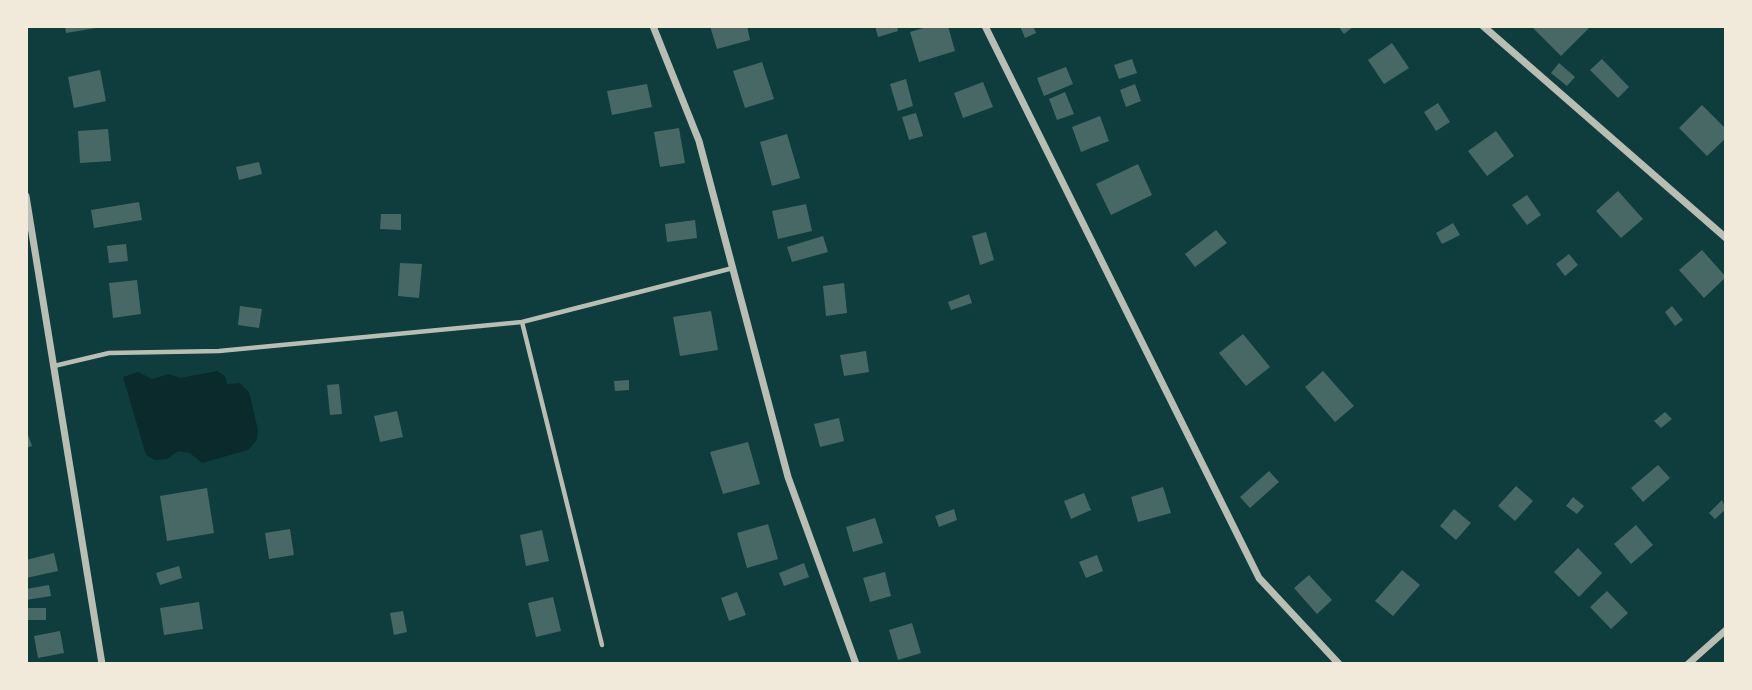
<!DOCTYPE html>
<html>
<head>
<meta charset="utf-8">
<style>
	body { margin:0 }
	#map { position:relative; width:1752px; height:690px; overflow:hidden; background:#0f3d3e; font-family:"Golos Text",sans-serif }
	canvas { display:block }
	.frame { position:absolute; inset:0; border:28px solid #f1e9da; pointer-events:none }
</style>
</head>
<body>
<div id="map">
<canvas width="1752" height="690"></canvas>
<div class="frame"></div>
</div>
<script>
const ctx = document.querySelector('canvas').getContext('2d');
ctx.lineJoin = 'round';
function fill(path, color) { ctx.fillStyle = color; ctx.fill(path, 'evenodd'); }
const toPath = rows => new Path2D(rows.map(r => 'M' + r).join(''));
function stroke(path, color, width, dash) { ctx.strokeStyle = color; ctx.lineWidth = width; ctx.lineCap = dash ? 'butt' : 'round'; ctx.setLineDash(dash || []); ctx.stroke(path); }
const water = toPath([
	[217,371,225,376,227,384,240,383,249,392,258,430,257,440,248,450,202,463,190,453,178,451,167,459,155,460,146,455,123,377,138,372,152,379,169,374,180,378]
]);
const building = toPath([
	[65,26,96,26,96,28,66,33],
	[710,26,747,26,750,40,717,49],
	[875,26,897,26,898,31,878,37],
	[930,26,948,26,955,51,919,62,910,32],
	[1020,26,1033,26,1036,33,1025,38],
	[1338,26,1354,26,1344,34],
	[1531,26,1591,26,1561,56],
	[1392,43,1409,68,1384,84,1368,60],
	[1132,59,1137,73,1119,79,1114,65],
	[1602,59,1629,87,1618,98,1590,70],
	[762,62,774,99,745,108,733,71],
	[1559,63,1575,77,1567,86,1551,73],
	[1066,67,1073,84,1044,96,1037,78],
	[100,70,106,101,74,108,68,77],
	[906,79,913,106,898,111,890,84],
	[983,82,993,107,963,118,954,93],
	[647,84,652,107,612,115,607,91],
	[1135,84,1141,101,1126,107,1120,90],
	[1065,92,1074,114,1057,120,1049,99],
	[1438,103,1450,122,1436,131,1424,112],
	[1702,105,1726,129,1726,138,1707,156,1679,128],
	[916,113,923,136,909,140,902,117],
	[1100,116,1109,141,1081,152,1072,127],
	[679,128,685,163,660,167,654,132],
	[108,129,111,161,80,163,78,131],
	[1496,131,1514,156,1487,176,1468,151],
	[787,134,800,178,772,186,760,142],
	[259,162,262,174,239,180,236,167],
	[1138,164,1152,195,1111,215,1096,184],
	[1618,191,1643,219,1621,238,1596,211],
	[1527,195,1541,215,1527,225,1512,205],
	[139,202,142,220,94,228,91,210],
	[806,204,812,231,778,239,772,211],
	[381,214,401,214,401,230,380,229],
	[695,220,697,238,667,242,665,224],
	[1453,223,1460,235,1442,244,1436,233],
	[1216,230,1227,243,1195,267,1185,254],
	[986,232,994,260,980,265,972,236],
	[823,236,828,252,792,262,787,247],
	[126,244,128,261,109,263,107,246],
	[1702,250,1726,277,1704,298,1679,270],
	[1569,254,1578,265,1565,276,1556,264],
	[400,263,422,264,419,298,398,296],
	[137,280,141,314,113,318,109,283],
	[844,283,847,313,826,316,823,286],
	[969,294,972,303,951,310,948,302],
	[240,306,262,309,259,328,238,325],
	[1672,306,1683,320,1675,326,1665,312],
	[711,311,718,350,680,356,673,317],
	[1243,334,1270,367,1246,386,1219,353],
	[866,351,869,372,844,376,840,355],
	[1323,371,1354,406,1335,422,1305,387],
	[629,380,629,390,615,391,614,381],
	[339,384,342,414,330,415,327,385],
	[397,411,403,437,380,442,374,416],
	[1665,412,1672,419,1661,428,1654,421],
	[839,418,844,441,820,447,814,424],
	[26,429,32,446,26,448],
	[748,442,760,484,723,494,710,452],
	[1658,465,1670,478,1643,502,1631,488],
	[1269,471,1279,482,1250,508,1240,497],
	[1516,486,1533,501,1515,521,1498,506],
	[1163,487,1171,513,1138,522,1131,497],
	[207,488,214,533,167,541,160,496],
	[1084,493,1091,510,1071,519,1064,501],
	[1573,497,1584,506,1577,514,1566,506],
	[1722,500,1726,509,1715,519,1709,513],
	[954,509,957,520,939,527,935,516],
	[1454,509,1471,523,1456,540,1440,526],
	[875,518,883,543,853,552,846,527],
	[768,524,778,559,747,568,737,533],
	[1636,525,1653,545,1631,564,1614,544],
	[290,529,294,555,269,559,265,533],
	[542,530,549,561,526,566,520,535],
	[1578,548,1602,573,1579,597,1554,572],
	[54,553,58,571,26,578,26,560],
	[1097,555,1103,571,1086,578,1079,562],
	[804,563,809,577,784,586,779,573],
	[179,566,182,578,160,585,156,573],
	[1402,570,1420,585,1393,616,1375,601],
	[885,572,891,596,870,602,863,578],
	[1309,575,1332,600,1317,614,1294,588],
	[49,585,51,596,26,600,26,589],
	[1607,591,1628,613,1611,629,1590,607],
	[737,592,746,615,729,621,721,598],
	[553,597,561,631,536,637,528,603],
	[199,602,203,629,164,635,160,608],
	[27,608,46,608,46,620,27,620],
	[403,611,407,632,394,635,390,613],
	[912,623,921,653,898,660,889,630],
	[60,631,64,653,38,658,34,636]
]);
const service = toPath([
	[522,322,602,645],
	[54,366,109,353,219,351,522,322,733,268]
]);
const minor = toPath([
	[653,26,699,141,788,477,856,664],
	[985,26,1259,578,1339,664],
	[1483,26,1726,238],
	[26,196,102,664],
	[1688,664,1726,630]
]);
fill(water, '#0a2a2b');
fill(building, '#486865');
stroke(service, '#b8beb3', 4.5);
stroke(minor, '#b8beb3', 7);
</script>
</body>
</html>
